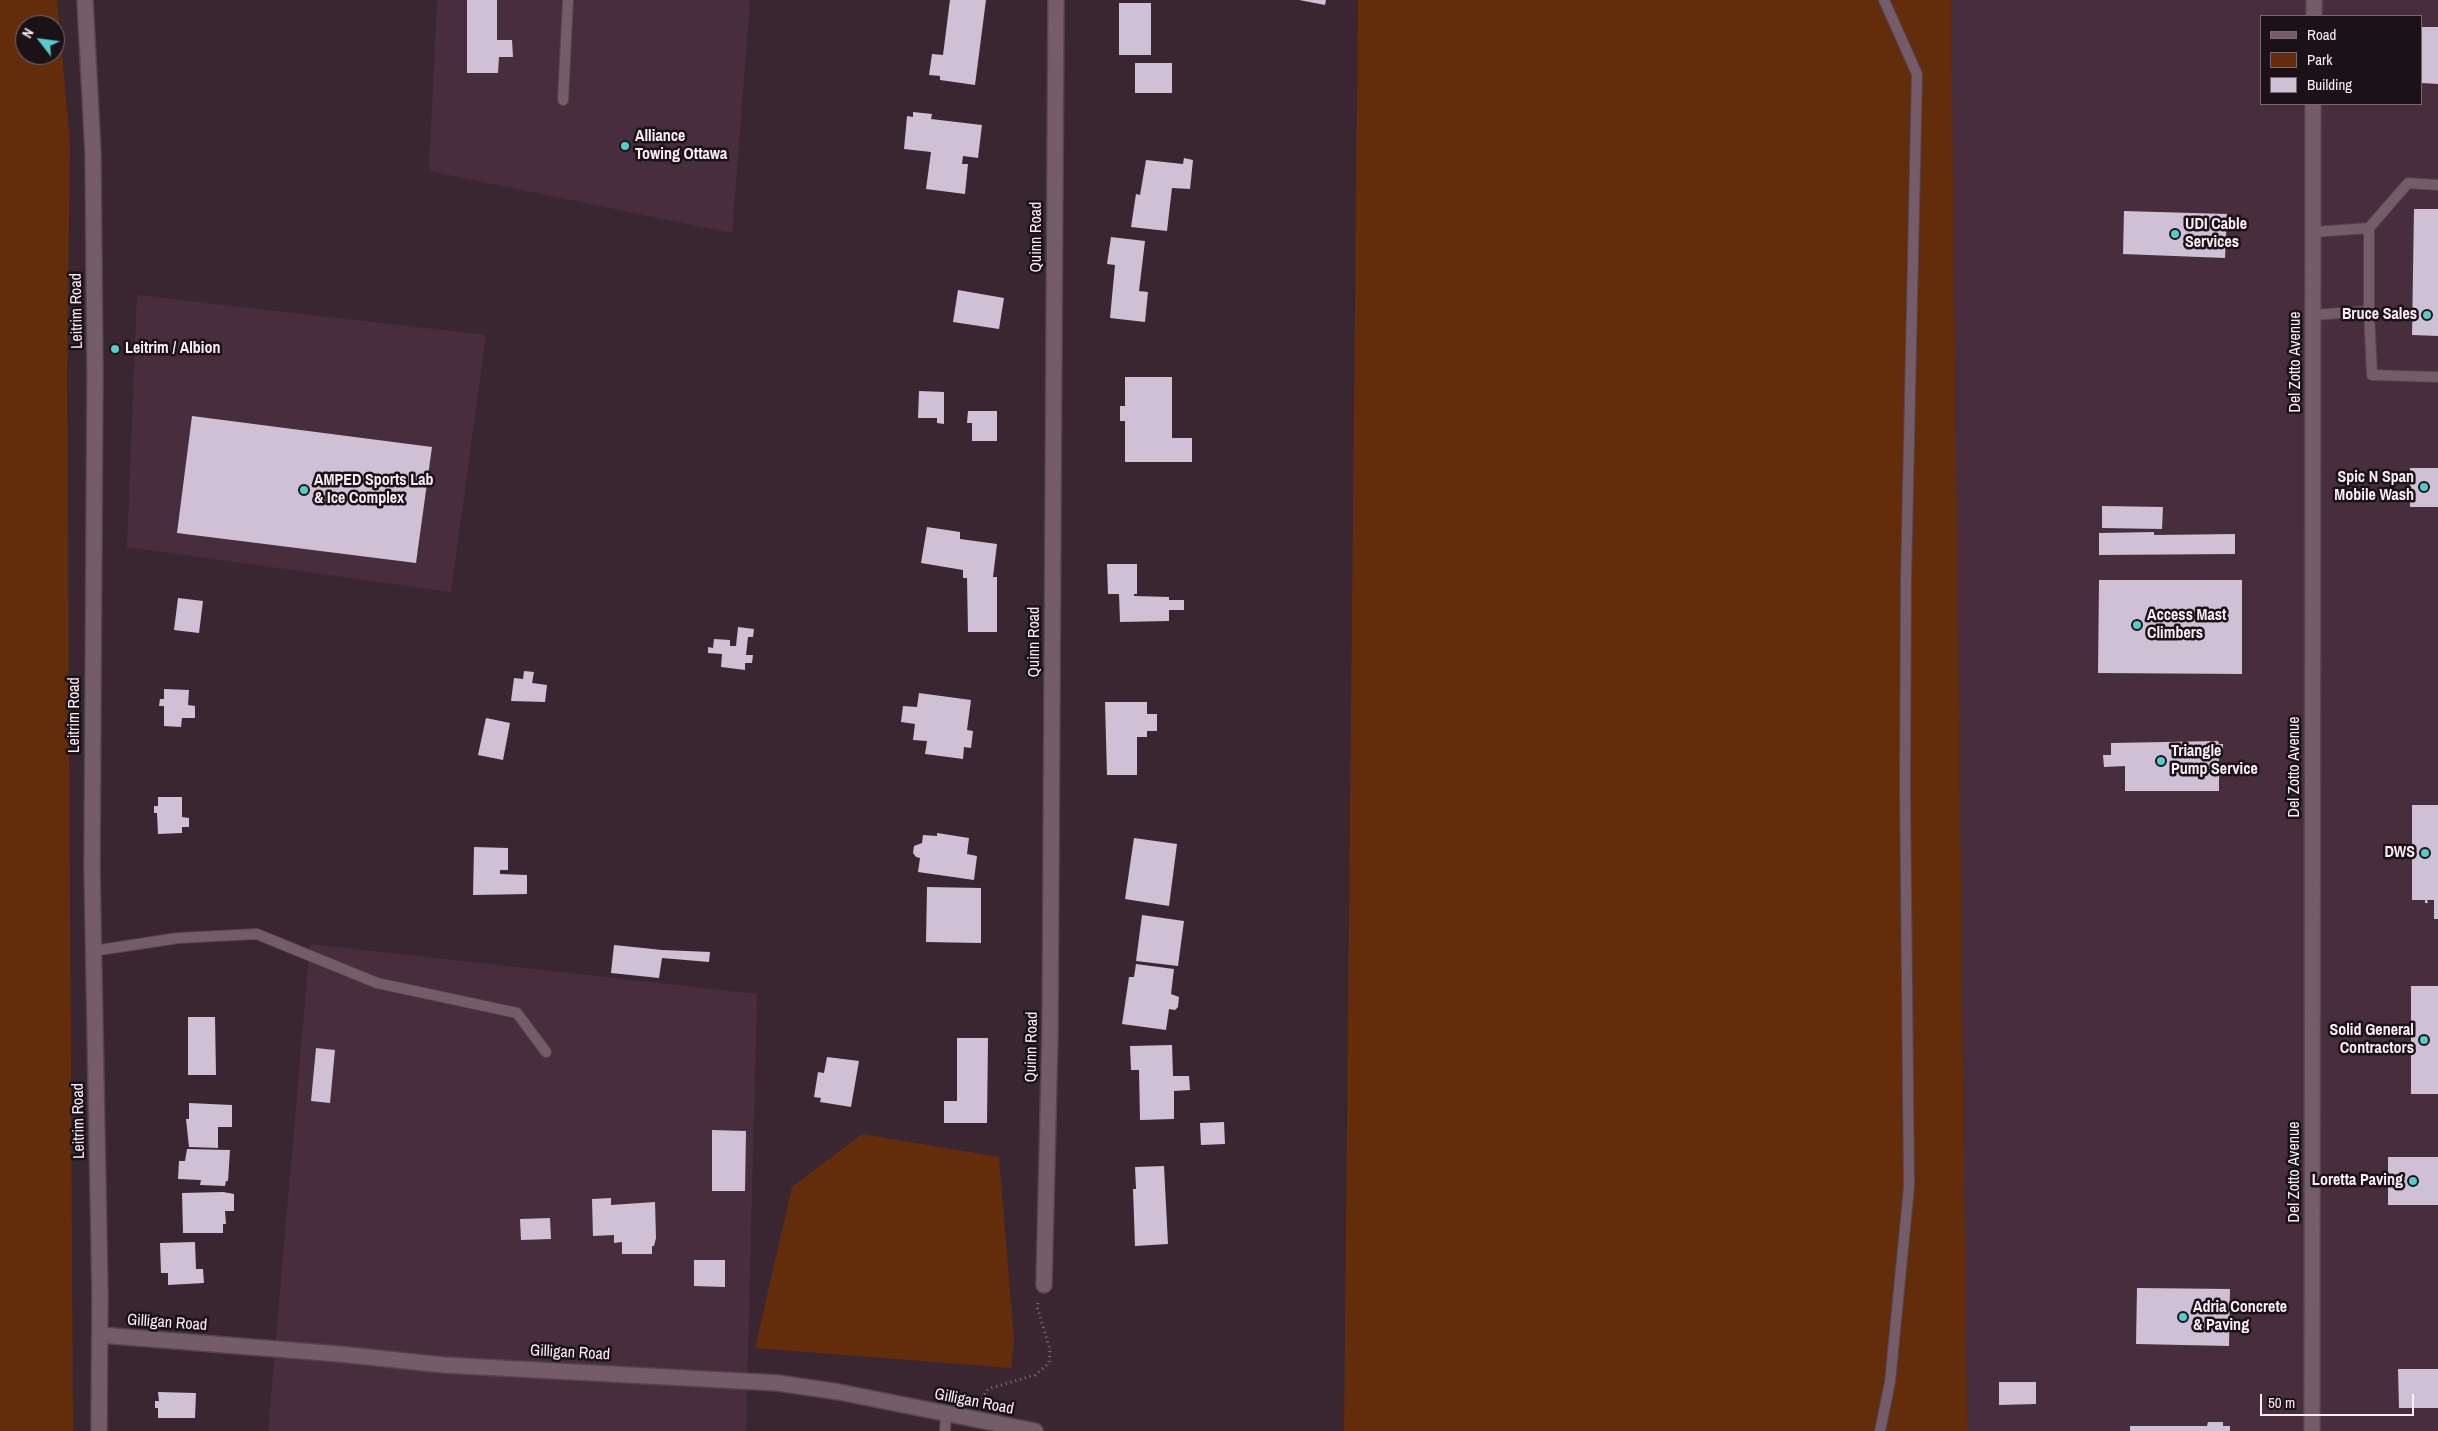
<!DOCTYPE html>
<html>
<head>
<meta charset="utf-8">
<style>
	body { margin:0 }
	#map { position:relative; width:2438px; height:1431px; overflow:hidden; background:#3a2630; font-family:"Archivo Narrow",sans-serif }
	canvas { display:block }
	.legend { position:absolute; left:2260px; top:15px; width:162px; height:90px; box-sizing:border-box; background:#1b1217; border:1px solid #756a70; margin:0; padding:6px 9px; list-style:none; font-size:15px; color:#fceef5 }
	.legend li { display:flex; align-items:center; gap:10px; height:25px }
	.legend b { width:25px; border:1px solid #756a70 }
	.north { position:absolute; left:15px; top:15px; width:50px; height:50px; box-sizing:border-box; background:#1b1217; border:1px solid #756a70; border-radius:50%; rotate:300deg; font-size:14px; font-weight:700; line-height:20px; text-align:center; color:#fceef5 }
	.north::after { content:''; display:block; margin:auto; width:18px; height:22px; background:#53cdcb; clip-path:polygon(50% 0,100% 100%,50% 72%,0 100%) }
	.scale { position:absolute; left:2260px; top:1394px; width:154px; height:22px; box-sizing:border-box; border:2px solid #fceef5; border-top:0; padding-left:6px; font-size:15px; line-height:18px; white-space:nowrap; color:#fceef5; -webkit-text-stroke:4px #1b1217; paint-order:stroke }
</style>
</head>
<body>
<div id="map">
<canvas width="2438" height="1431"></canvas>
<ul class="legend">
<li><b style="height:6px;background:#745d68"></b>Road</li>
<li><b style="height:14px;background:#632d0b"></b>Park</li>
<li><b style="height:14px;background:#cfc0d5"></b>Building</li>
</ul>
<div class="north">N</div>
<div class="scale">50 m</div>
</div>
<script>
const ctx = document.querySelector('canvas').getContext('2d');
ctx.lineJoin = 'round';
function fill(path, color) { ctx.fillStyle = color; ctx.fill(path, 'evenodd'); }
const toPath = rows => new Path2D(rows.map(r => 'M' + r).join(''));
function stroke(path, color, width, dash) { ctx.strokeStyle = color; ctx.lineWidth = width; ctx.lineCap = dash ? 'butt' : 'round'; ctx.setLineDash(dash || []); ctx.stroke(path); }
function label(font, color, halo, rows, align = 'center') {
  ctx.font = font + ' "Archivo Narrow",sans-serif'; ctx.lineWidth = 5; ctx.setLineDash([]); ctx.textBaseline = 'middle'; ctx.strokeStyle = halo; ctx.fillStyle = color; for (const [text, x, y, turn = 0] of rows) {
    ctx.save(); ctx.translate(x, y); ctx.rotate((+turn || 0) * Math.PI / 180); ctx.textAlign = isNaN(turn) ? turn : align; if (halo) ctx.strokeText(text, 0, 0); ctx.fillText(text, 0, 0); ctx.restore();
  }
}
const built = toPath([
	[437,0,750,0,732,233,429,171],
	[1951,0,2438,0,2438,1431,1967,1431],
	[2262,16,2422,16,2422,104,2262,104],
	[137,295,486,335,451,592,127,547],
	[310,944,757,994,746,1431,268,1431]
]);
const green = toPath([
	[0,0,57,0,70,143,67,377,73,1431,0,1431],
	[25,25,55,25,55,55,25,55],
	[1358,0,1951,0,1967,1431,1344,1431],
	[862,1134,999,1157,1014,1340,1011,1368,755,1348,792,1187]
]);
const building = toPath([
	[467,0,497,0,497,40,512,40,513,57,499,57,498,73,467,73],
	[950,0,986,0,975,85,940,80,940,76,929,75,932,54,943,55],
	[1299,0,1326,0,1325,5],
	[1119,3,1151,3,1151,55,1119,55],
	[2422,27,2438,27,2438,84,2422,83],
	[1135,63,1172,63,1172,93,1135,93],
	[913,112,932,114,931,119,982,125,978,158,963,156,962,164,968,164,965,194,926,189,931,152,904,149,907,116,913,117],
	[1184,158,1193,160,1190,189,1172,188,1167,231,1131,227,1136,194,1140,195,1146,160,1183,164],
	[2414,209,2438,209,2438,336,2412,335],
	[2124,211,2227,214,2225,258,2123,254],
	[1111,237,1145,241,1139,291,1148,292,1145,322,1110,318,1115,265,1107,264],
	[958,290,1004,298,999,329,953,322],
	[1125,377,1172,377,1172,438,1192,438,1192,462,1125,462,1125,421,1120,421,1120,406,1125,406],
	[919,391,944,392,944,424,937,423,937,418,918,418],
	[968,411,997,411,997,441,972,441,972,423,967,423],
	[192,416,432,447,416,563,177,533],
	[2410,468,2438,468,2438,507,2410,507],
	[2102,506,2163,507,2162,529,2102,528],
	[927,527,960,532,960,539,997,544,993,577,997,577,997,632,968,632,967,578,963,578,963,570,921,563],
	[2154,532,2154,535,2235,534,2235,554,2099,555,2099,533],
	[1107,564,1137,564,1137,594,1134,594,1134,596,1169,597,1169,600,1184,600,1184,610,1169,610,1169,621,1120,622,1119,594,1108,594],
	[2099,580,2242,580,2242,674,2098,673],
	[178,598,203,601,199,633,174,630],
	[738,627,754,629,753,637,748,637,746,655,753,655,752,663,745,663,745,670,721,667,722,654,708,653,708,647,713,648,714,639,730,640,730,646,736,646],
	[524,671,534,672,532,683,547,685,545,702,511,701,514,678,523,679],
	[164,689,189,690,188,705,195,706,195,718,182,718,181,727,164,726,164,706,159,706,160,699,164,699],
	[919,693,971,700,967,730,973,731,971,748,964,747,963,759,925,754,927,741,913,740,915,724,901,722,903,706,917,707],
	[1105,702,1147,702,1147,714,1157,714,1157,731,1147,731,1147,737,1137,737,1137,775,1107,775],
	[486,718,510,723,503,760,478,755],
	[2218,741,2219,744,2223,744,2223,751,2219,751,2219,791,2125,791,2125,766,2104,767,2103,755,2111,755,2111,743],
	[158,797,182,797,182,817,189,818,189,827,182,827,182,833,158,834,157,813,154,813,154,806,158,806],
	[2412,805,2438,805,2438,919,2434,919,2434,900,2427,900,2428,903,2425,903,2425,900,2412,900],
	[937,833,969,838,967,854,977,856,974,880,918,872,920,858,916,857,913,853,914,846,922,843,923,835,937,836],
	[1134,838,1177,844,1169,906,1125,899],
	[474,847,508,848,508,870,500,870,500,874,527,875,527,894,473,895],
	[927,887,981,888,981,943,926,942],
	[1142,915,1184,921,1178,966,1136,961],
	[614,945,662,950,710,952,709,962,662,958,659,978,611,973],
	[1136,964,1174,969,1171,994,1179,997,1178,1007,1175,1010,1169,1009,1166,1030,1122,1024,1129,977,1134,977],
	[2411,986,2438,986,2438,1094,2411,1094],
	[188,1017,215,1017,216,1075,188,1075],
	[957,1038,988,1038,987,1123,944,1123,944,1101,957,1101],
	[1172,1045,1173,1076,1189,1076,1190,1090,1174,1091,1174,1119,1140,1120,1139,1070,1131,1070,1130,1046],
	[316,1048,335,1050,330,1103,311,1101],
	[827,1057,859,1061,851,1107,820,1102,821,1098,814,1097,818,1072,824,1073],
	[189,1103,232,1105,232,1127,218,1127,218,1148,189,1147,186,1119,189,1119],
	[1224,1122,1225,1144,1201,1145,1200,1123],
	[712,1130,746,1131,745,1191,712,1191],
	[187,1149,230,1150,228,1181,226,1181,225,1186,200,1185,201,1180,178,1179,179,1161,185,1161],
	[2388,1157,2438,1157,2438,1205,2388,1205],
	[1164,1166,1168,1244,1135,1246,1133,1189,1136,1189,1135,1167],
	[223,1192,234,1194,234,1211,225,1211,226,1224,223,1224,223,1233,183,1233,182,1193],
	[611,1198,611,1205,655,1202,656,1238,654,1246,652,1246,652,1254,622,1254,622,1242,614,1243,614,1235,593,1236,592,1199],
	[550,1218,551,1239,521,1240,520,1219],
	[195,1242,196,1269,203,1269,204,1283,168,1285,168,1273,161,1273,160,1243],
	[694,1260,725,1260,725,1287,694,1286],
	[2137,1288,2230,1289,2229,1346,2136,1344],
	[2398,1369,2438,1369,2438,1408,2399,1408],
	[1999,1382,2036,1382,2036,1404,1999,1405],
	[158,1392,196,1393,195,1418,158,1418,158,1408,155,1408,155,1401,159,1401],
	[2208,1422,2223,1422,2223,1426,2230,1426,2230,1431,2130,1431,2130,1426,2207,1426]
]);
const path = toPath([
	[982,1404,983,1397,988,1389,1035,1375,1049,1363,1050,1350,1037,1307,1039,1300]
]);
const service = toPath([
	[563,100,568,0],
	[2314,232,2369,228,2408,183,2438,185],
	[2369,311,2369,228],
	[2313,315,2369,311,2372,375,2438,377],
	[93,951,178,938,257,934,377,983,517,1013,546,1052],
	[945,1431,946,1415],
	[1880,1431,1890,1382,1909,1187,1905,787,1906,578,1917,74,1884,0]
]);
const minor = toPath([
	[2314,16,2314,0],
	[1044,1285,1050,1033,1056,0],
	[100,1335,339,1354,444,1365,778,1383,839,1392,1035,1431],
	[2312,1431,2313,104]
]);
const secondary = toPath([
	[85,0,93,153,95,373,92,868,100,1296,99,1431]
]);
const markers = [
	[625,146,5,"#53cdcb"],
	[2175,234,5,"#53cdcb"],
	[2427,315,5,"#53cdcb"],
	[115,349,5,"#53cdcb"],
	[2424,487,5,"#53cdcb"],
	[304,490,5,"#53cdcb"],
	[2137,625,5,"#53cdcb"],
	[2161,761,5,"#53cdcb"],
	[2425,853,5,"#53cdcb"],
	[2424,1040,5,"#53cdcb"],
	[2413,1181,5,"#53cdcb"],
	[2183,1317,5,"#53cdcb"]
];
const poiNames = [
	["Alliance",635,137],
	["Towing Ottawa",635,155],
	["UDI Cable",2185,225],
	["Services",2185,243],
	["Bruce Sales",2417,315,"right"],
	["Leitrim / Albion",125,349],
	["Spic N Span",2414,478,"right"],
	["Mobile Wash",2414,496,"right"],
	["AMPED Sports Lab",314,481],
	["& Ice Complex",314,499],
	["Access Mast",2147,616],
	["Climbers",2147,634],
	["Triangle",2171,752],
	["Pump Service",2171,770],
	["DWS",2415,853,"right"],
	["Solid General",2414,1031,"right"],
	["Contractors",2414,1049,"right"],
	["Loretta Paving",2403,1181,"right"],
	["Adria Concrete",2193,1308],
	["& Paving",2193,1326]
];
const streetNames = [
	["Quinn Road",1037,237,-90],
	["Leitrim Road",77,311,-91],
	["Del Zotto Avenue",2296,362,-90],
	["Quinn Road",1035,642,-90],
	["Leitrim Road",75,715,-90],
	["Del Zotto Avenue",2295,767,-90],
	["Quinn Road",1032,1047,-89],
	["Leitrim Road",79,1121,-91],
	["Del Zotto Avenue",2295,1172,-90],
	["Gilligan Road",167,1323,4],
	["Gilligan Road",570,1353,3],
	["Gilligan Road",974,1402,11]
];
fill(built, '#482e3c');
fill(green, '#632d0b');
fill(building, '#cfc0d5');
stroke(service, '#55444d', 12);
stroke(minor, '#55444d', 18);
stroke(secondary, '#55444d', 18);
stroke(path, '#84727b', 3, [1, 4]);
stroke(service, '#745d68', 10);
stroke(minor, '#745d68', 15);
stroke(secondary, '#745d68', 15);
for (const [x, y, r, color] of markers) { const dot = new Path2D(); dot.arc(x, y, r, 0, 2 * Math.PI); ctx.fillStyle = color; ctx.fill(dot); stroke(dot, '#1b1217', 2); }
label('bold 16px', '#fceef5', '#1b1217', poiNames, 'left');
label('16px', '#fceef5', '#1b1217', streetNames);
</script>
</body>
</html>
